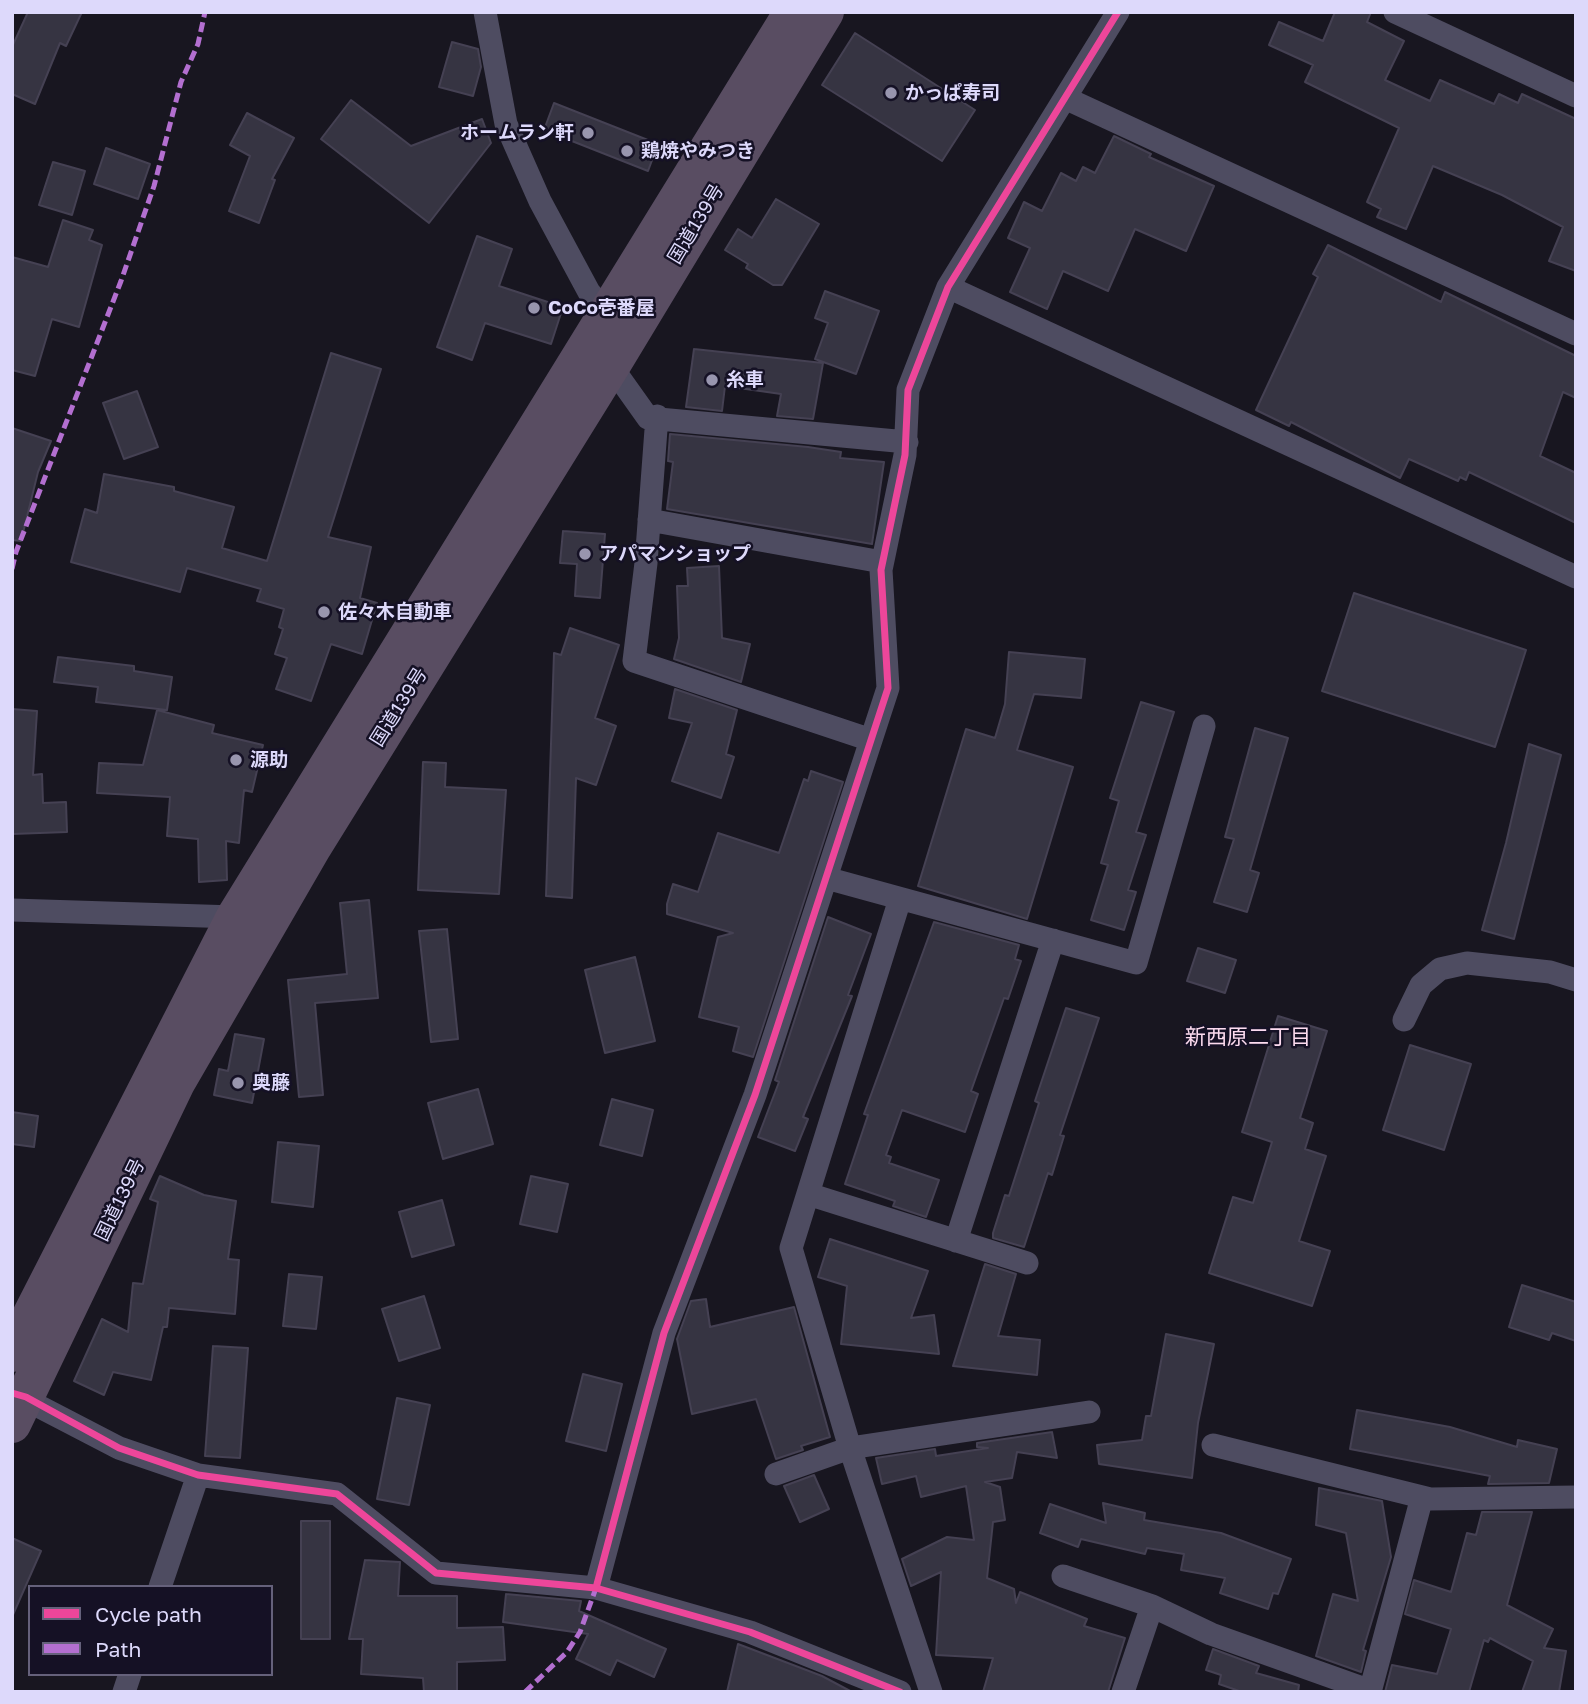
<!DOCTYPE html>
<html>
<head>
<meta charset="utf-8">
<style>
	body { margin:0 }
	#map { position:relative; width:1588px; height:1704px; overflow:hidden; background:#181620; font-family:"Golos Text",sans-serif }
	canvas { display:block }
	.frame { position:absolute; inset:0; border:14px solid #ddd9fb; pointer-events:none }
	.legend { position:absolute; left:28px; top:1585px; width:245px; height:91px; box-sizing:border-box; background:#151125; border:2px solid #65617b; margin:0; padding:9px 12px; list-style:none; font-size:21px; color:#ddd9fb }
	.legend li { display:flex; align-items:center; gap:14px; height:35px }
	.legend b { width:35px; border:2px solid #65617b }
</style>
</head>
<body>
<div id="map">
<canvas width="1588" height="1704"></canvas>
<div class="frame"></div>
<ul class="legend">
<li><b style="height:9px;background:#ed469a"></b>Cycle path</li>
<li><b style="height:9px;background:#b36fd0"></b>Path</li>
</ul>
</div>
<script>
const ctx = document.querySelector('canvas').getContext('2d');
ctx.lineJoin = 'round';
function fill(path, color) { ctx.fillStyle = color; ctx.fill(path, 'evenodd'); }
const toPath = rows => new Path2D(rows.map(r => 'M' + r).join(''));
function stroke(path, color, width, dash) { ctx.strokeStyle = color; ctx.lineWidth = width; ctx.lineCap = dash ? 'butt' : 'round'; ctx.setLineDash(dash || []); ctx.stroke(path); }
function label(font, color, halo, rows, align = 'center') {
  ctx.font = font + ' "Golos Text","Noto Sans JP",sans-serif'; ctx.lineWidth = 5; ctx.setLineDash([]); ctx.textBaseline = 'middle'; ctx.strokeStyle = halo; ctx.fillStyle = color; for (const [text, x, y, turn = 0] of rows) {
    ctx.save(); ctx.translate(x, y); ctx.rotate((+turn || 0) * Math.PI / 180); ctx.textAlign = isNaN(turn) ? turn : align; if (halo) ctx.strokeText(text, 0, 0); ctx.fillText(text, 0, 0); ctx.restore();
  }
}
const building = toPath([
	[28,12,82,12,66,46,60,43,35,104,12,94,12,47,28,12],
	[1335,12,1371,12,1367,22,1404,41,1385,80,1430,101,1440,80,1494,104,1499,94,1518,103,1522,94,1576,119,1576,271,1549,261,1563,227,1502,195,1433,166,1406,229,1377,217,1381,209,1367,202,1399,128,1305,82,1313,65,1269,45,1279,22,1323,41,1335,12],
	[855,33,975,110,942,161,822,85,855,33],
	[452,42,478,49,481,67,473,96,439,87,452,42],
	[351,100,411,146,482,119,491,143,429,223,321,139,351,100],
	[554,103,658,144,648,171,544,130,554,103],
	[247,113,294,138,272,179,275,180,259,223,229,211,250,156,230,145,247,113],
	[1114,136,1151,154,1149,157,1214,186,1186,251,1135,229,1108,291,1063,271,1047,309,1010,292,1030,248,1008,238,1024,202,1042,211,1061,173,1076,181,1083,167,1095,173,1114,136],
	[106,148,150,164,138,199,94,184,106,148],
	[53,162,85,171,72,215,39,205,53,162],
	[776,199,819,224,782,285,773,285,746,268,748,264,725,250,738,229,752,238,776,199],
	[63,220,93,230,89,240,102,245,79,327,52,319,35,376,12,370,12,257,48,267,63,220],
	[477,236,512,249,499,286,563,307,551,344,485,323,472,360,437,347,477,236],
	[1328,245,1441,302,1445,292,1576,356,1576,398,1563,392,1540,456,1576,473,1576,523,1469,472,1466,480,1460,477,1458,481,1409,459,1400,478,1291,422,1289,426,1256,410,1318,277,1313,274,1328,245],
	[825,291,879,311,856,374,815,359,828,323,815,318,825,291],
	[694,349,823,363,813,419,777,416,781,394,725,386,722,411,686,407,694,349],
	[331,353,381,369,328,537,371,547,360,598,377,603,362,654,331,644,311,701,276,689,287,658,275,654,283,629,279,627,284,609,257,601,261,589,187,568,180,592,71,562,85,509,97,513,104,474,174,487,174,491,234,507,222,548,267,561,331,353],
	[137,391,158,447,124,459,103,403,137,391],
	[12,428,51,441,38,472,21,541,12,540,12,428],
	[670,434,808,447,841,452,840,458,884,462,872,544,667,509,673,462,668,461,670,434],
	[563,531,605,534,600,598,575,596,577,564,560,563,563,531],
	[719,566,722,638,750,644,741,682,674,659,679,638,677,586,688,586,687,568,719,566],
	[1354,593,1526,650,1495,747,1322,691,1354,593],
	[570,628,619,645,595,718,616,726,596,785,576,778,572,898,546,896,554,653,561,655,570,628],
	[1009,652,1085,659,1081,698,1034,694,1017,750,1073,767,1027,919,918,886,966,729,995,738,1005,704,1009,652],
	[58,657,134,666,134,671,172,677,167,710,96,702,98,687,54,682,58,657],
	[675,689,737,710,726,754,734,757,721,798,672,781,692,723,669,718,675,689],
	[1141,702,1174,712,1136,832,1146,835,1128,890,1136,892,1124,930,1091,920,1108,865,1101,863,1119,801,1110,798,1141,702],
	[12,709,37,711,33,775,42,774,43,803,66,802,67,832,12,834,12,709],
	[157,710,214,725,212,733,263,745,252,792,244,790,239,843,226,841,227,880,199,882,198,839,167,836,170,797,97,793,99,763,143,765,157,710],
	[1255,728,1288,738,1250,870,1259,873,1247,912,1214,902,1234,839,1225,837,1255,728],
	[1529,744,1561,755,1514,939,1482,930,1506,843,1529,744],
	[423,762,446,763,445,787,506,790,499,894,418,890,423,762],
	[811,771,843,782,753,1057,733,1051,739,1027,699,1017,718,937,733,933,667,914,667,904,673,884,698,892,718,833,779,853,804,779,808,781,811,771],
	[369,900,378,998,315,1003,323,1095,299,1097,288,980,347,974,340,903,369,900],
	[828,917,871,934,848,995,852,996,803,1117,808,1119,795,1151,758,1137,779,1082,775,1080,828,917],
	[934,922,1019,945,1015,959,1021,961,1008,999,1004,998,971,1091,978,1094,965,1132,902,1110,886,1155,891,1157,889,1163,939,1180,926,1217,893,1206,895,1201,845,1184,868,1115,864,1114,934,922],
	[447,929,458,1039,431,1042,419,931,447,929],
	[1198,948,1236,960,1225,993,1187,981,1198,948],
	[635,957,655,1041,605,1053,585,970,635,957],
	[1066,1008,1099,1018,1060,1135,1064,1136,1052,1175,1048,1173,1024,1247,993,1238,993,1233,1005,1195,1009,1196,1039,1103,1035,1101,1066,1008],
	[1278,1016,1327,1031,1300,1118,1313,1123,1305,1149,1326,1156,1299,1241,1330,1251,1312,1306,1209,1273,1233,1197,1253,1203,1272,1142,1242,1132,1278,1016],
	[235,1034,264,1039,252,1103,214,1095,219,1069,228,1071,235,1034],
	[1410,1045,1471,1064,1444,1150,1383,1130,1410,1045],
	[478,1089,493,1144,443,1159,428,1103,478,1089],
	[612,1099,653,1110,642,1156,600,1145,612,1099],
	[12,1112,38,1116,34,1147,12,1144,12,1112],
	[278,1142,319,1146,313,1207,272,1202,278,1142],
	[160,1176,204,1195,236,1201,228,1259,239,1260,235,1314,169,1308,167,1327,163,1327,151,1380,113,1372,104,1395,74,1381,102,1319,128,1332,133,1283,143,1284,158,1202,150,1199,160,1176],
	[531,1176,568,1184,557,1232,520,1224,531,1176],
	[442,1200,454,1245,412,1257,399,1212,442,1200],
	[830,1239,928,1271,911,1318,934,1315,939,1354,841,1344,847,1286,818,1277,830,1239],
	[985,1264,1016,1274,998,1336,1040,1340,1037,1375,953,1366,985,1264],
	[289,1274,322,1277,316,1329,283,1326,289,1274],
	[1522,1285,1576,1302,1576,1341,1552,1333,1549,1340,1509,1327,1522,1285],
	[424,1296,440,1348,399,1361,382,1309,424,1296],
	[706,1299,710,1327,794,1307,830,1437,801,1446,803,1450,776,1459,756,1399,692,1414,677,1339,691,1301,706,1299],
	[1166,1334,1214,1344,1198,1423,1192,1478,1099,1464,1097,1445,1142,1440,1146,1416,1151,1416,1166,1334],
	[213,1346,248,1348,240,1458,205,1456,213,1346],
	[583,1374,622,1384,606,1451,566,1441,583,1374],
	[397,1398,430,1405,409,1505,377,1499,397,1398],
	[1357,1410,1450,1427,1517,1447,1518,1440,1557,1449,1549,1483,1488,1484,1490,1476,1350,1449,1357,1410],
	[1052,1432,1057,1458,1017,1452,1012,1478,985,1482,1000,1487,1005,1520,993,1522,987,1578,1014,1589,1016,1603,1020,1592,1087,1619,1084,1626,1125,1638,1108,1692,983,1692,993,1658,936,1655,941,1572,911,1586,902,1559,947,1537,974,1540,966,1486,921,1497,916,1476,882,1484,876,1458,935,1449,936,1456,988,1448,977,1447,977,1443,1052,1432],
	[814,1475,829,1509,800,1522,784,1486,814,1475],
	[1319,1488,1382,1501,1391,1557,1363,1650,1366,1651,1361,1672,1316,1656,1333,1594,1358,1601,1346,1533,1316,1525,1319,1488],
	[1103,1503,1145,1513,1144,1520,1221,1533,1291,1559,1278,1594,1273,1593,1268,1609,1220,1593,1225,1578,1181,1570,1184,1554,1147,1548,1145,1554,1081,1539,1078,1547,1040,1533,1050,1504,1106,1523,1103,1503],
	[1482,1512,1532,1512,1507,1605,1553,1629,1544,1648,1566,1651,1559,1692,1522,1692,1533,1661,1490,1638,1488,1642,1484,1640,1469,1692,1385,1692,1392,1665,1437,1674,1451,1629,1405,1614,1414,1580,1451,1592,1467,1533,1476,1535,1482,1512],
	[301,1521,330,1521,330,1639,301,1639,301,1521],
	[12,1538,41,1551,12,1617,12,1538],
	[365,1560,400,1562,398,1596,457,1596,457,1628,503,1627,505,1660,457,1662,457,1692,424,1692,423,1678,361,1674,363,1639,349,1639,365,1560],
	[506,1594,581,1601,579,1611,666,1649,654,1677,617,1660,610,1675,576,1659,588,1634,503,1622,506,1594],
	[738,1644,822,1676,852,1692,727,1692,738,1644],
	[1213,1649,1259,1666,1256,1673,1299,1685,1298,1692,1242,1692,1219,1684,1221,1675,1206,1670,1213,1649]
]);
const minor = toPath([
	[485,12,506,124,540,201,589,292,607,313],
	[1395,12,1576,96],
	[1065,98,1576,334],
	[948,287,1576,577],
	[611,366,648,418,907,442],
	[657,416,646,563,634,661,871,740],
	[649,520,882,562],
	[826,878,1136,963,1204,726],
	[900,899,791,1248,850,1448,931,1692],
	[12,910,235,917],
	[1404,1020,1421,985,1440,969,1467,963,1550,972,1576,980],
	[808,1194,1027,1263],
	[956,1241,1053,940],
	[15,1394,119,1448,198,1475,337,1494,436,1573,596,1588,750,1632,900,1692],
	[1213,1445,1430,1499,1576,1497],
	[776,1474,850,1448,1089,1412],
	[1063,1576,1152,1606,1211,1634,1371,1691],
	[160,1587,198,1475],
	[596,1588,664,1333,755,1095,888,688,881,570,905,455,908,390,948,287,1118,12],
	[124,1692,130,1674],
	[1123,1692,1152,1606],
	[1370,1692,1422,1497]
]);
const trunk = toPath([
	[12,1353,235,917,793,12],
	[12,1424,176,1083,312,848,611,366,825,12]
]);
const quiet = toPath([
	[12,569,16,552,121,281,154,186,181,82,198,44,205,12],
	[525,1692,567,1652,580,1632,596,1588]
]);
const cycleway = toPath([
	[12,1393,26,1397,119,1448,198,1475,337,1494,436,1573,596,1588,750,1632,900,1692],
	[596,1588,664,1333,755,1095,888,688,881,570,905,455,908,390,948,287,1118,12]
]);
const markers = [
	[891,93,7,"#9895ae"],
	[588,133,7,"#9895ae"],
	[627,151,7,"#9895ae"],
	[534,308,7,"#9895ae"],
	[712,380,7,"#9895ae"],
	[585,554,7,"#9895ae"],
	[324,612,7,"#9895ae"],
	[236,760,7,"#9895ae"],
	[238,1083,7,"#9895ae"]
];
const poiNames = [
	["かっぱ寿司",905,93],
	["ホームラン軒",574,133,"right"],
	["鶏焼やみつき",641,151],
	["CoCo壱番屋",548,308],
	["糸車",726,380],
	["アパマンショップ",599,554],
	["佐々木自動車",338,612],
	["源助",250,760],
	["奥藤",252,1083]
];
const streetNames = [
	["国道139号",696,224,-59],
	["国道139号",399,707,-58],
	["国道139号",120,1200,-64]
];
const neighbourhoodNames = [
	["新西原二丁目",1248,1037]
];
fill(building, '#363442');
stroke(building, '#454153', 2);
stroke(minor, '#4e4c61', 23);
stroke(trunk, '#594d62', 38);
stroke(quiet, '#b36fd0', 5, [10, 5]);
stroke(cycleway, '#ed469a', 7);
for (const [x, y, r, color] of markers) { const dot = new Path2D(); dot.arc(x, y, r, 0, 2 * Math.PI); ctx.fillStyle = color; ctx.fill(dot); stroke(dot, '#151125', 2.5); }
label('bold 19px', '#ddd9fb', '#151125', poiNames, 'left');
label('19px', '#ddd9fb', '#151125', streetNames);
label('21px', '#fcdbef', '#151125', neighbourhoodNames);
</script>
</body>
</html>
